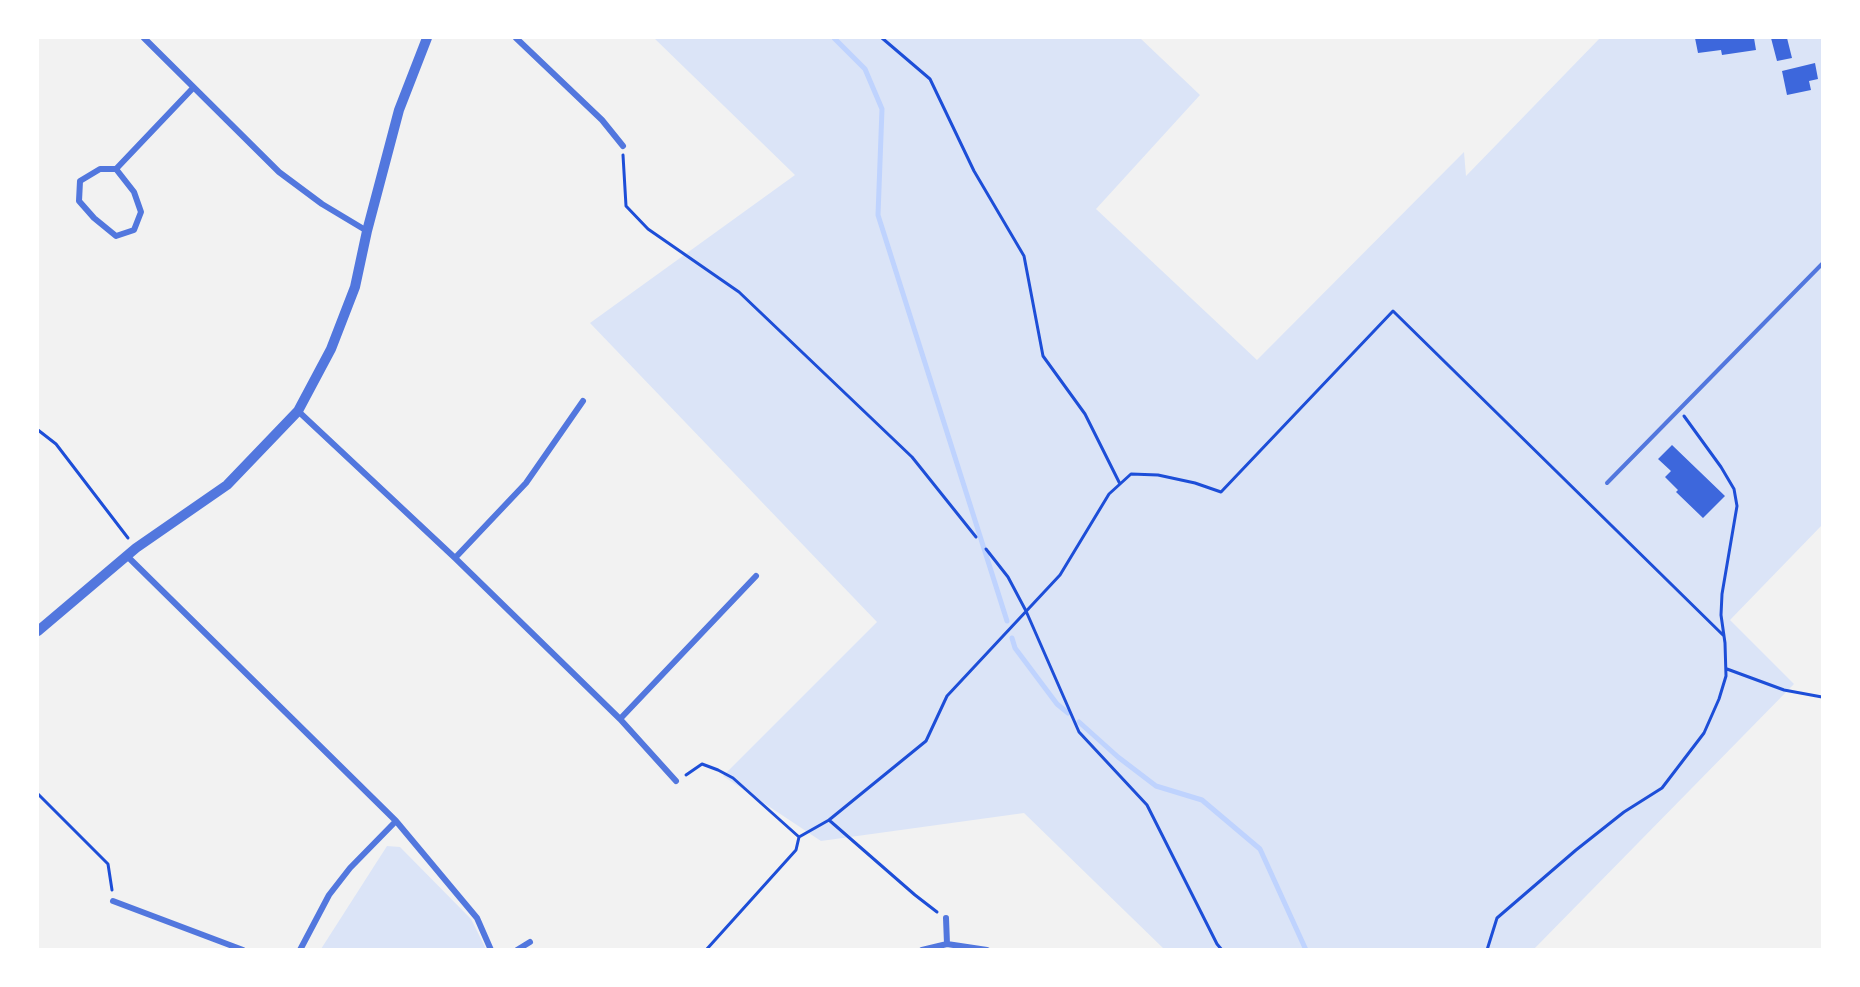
<!DOCTYPE html>
<html>
<head>
<meta charset="utf-8">
<style>
	body { margin:0 }
	#map { position:relative; width:1860px; height:987px; overflow:hidden; background:#f2f2f2; font-family:Quicksand,sans-serif }
	canvas { display:block }
	.frame { position:absolute; inset:0; border:39px solid #fff; pointer-events:none }
</style>
</head>
<body>
<div id="map">
<canvas width="1860" height="987"></canvas>
<div class="frame"></div>
</div>
<script>
const ctx = document.querySelector('canvas').getContext('2d');
ctx.lineJoin = 'round';
function fill(path, color) { ctx.fillStyle = color; ctx.fill(path, 'evenodd'); }
const toPath = rows => new Path2D(rows.map(r => 'M' + r).join(''));
function stroke(path, color, width, dash) { ctx.strokeStyle = color; ctx.lineWidth = width; ctx.lineCap = dash ? 'butt' : 'round'; ctx.setLineDash(dash || []); ctx.stroke(path); }
const green = toPath([
	[654,38,1140,38,1200,95,1096,209,1257,360,1464,152,1466,176,1600,38,1822,38,1822,525,1730,620,1794,684,1534,949,1164,949,1024,813,821,841,723,776,877,622,590,323,795,175],
	[387,846,400,847,471,919,486,949,321,949]
]);
const stream = toPath([
	[834,38,865,69,882,109,878,215,1007,621],
	[1012,638,1015,648,1057,704,1068,713],
	[1079,722,1118,757,1156,786,1202,800,1260,849,1306,950]
]);
const building = toPath([
	[1695,38,1754,38,1756,50,1722,55,1721,50,1698,53],
	[1771,38,1787,38,1792,58,1777,61],
	[1815,63,1818,79,1809,81,1811,90,1787,95,1782,71],
	[1672,445,1725,496,1703,518,1676,492,1678,490,1665,477,1671,471,1658,459]
]);
const path = toPath([
	[882,38,930,79,974,171,1024,256,1043,356,1085,414,1120,484],
	[623,155,626,206,648,229,739,292,912,457,976,537],
	[38,430,56,444,128,538],
	[986,549,1008,577,1026,611,1079,732,1147,805,1217,944,1222,950],
	[1727,669,1784,690,1822,697],
	[686,775,702,764,718,770,733,778,799,837,796,850,706,950],
	[38,794,108,864,112,890],
	[829,820,926,741,947,696,1060,575,1109,494,1131,474,1158,475,1195,483,1221,492,1393,311,1724,636],
	[799,837,829,820,915,895,937,912],
	[1487,950,1497,918,1576,850,1624,812,1662,788,1704,733,1719,699,1726,676,1725,643,1721,615,1722,594,1737,506,1734,489,1721,467,1684,416]
]);
const service = toPath([
	[1607,483,1822,264]
]);
const minor = toPath([
	[144,38,279,172,322,204,367,231],
	[516,38,602,120,623,146],
	[116,169,100,169,80,181,79,201,94,218,116,236,134,230,141,212,134,192,116,169,193,88],
	[298,411,455,558,620,719,676,781],
	[127,556,396,821,477,918,491,950],
	[455,558,526,483,583,401],
	[620,719,756,576],
	[113,901,243,950],
	[946,918,947,944],
	[300,950,329,895,350,868,396,821],
	[517,950,530,942],
	[922,950,947,944,987,950]
]);
const tertiary = toPath([
	[38,631,136,548,227,485,298,411,331,349,355,287,367,231,399,110,427,38]
]);
fill(green, '#dbe4f7');
stroke(stream, '#bfd3fe', 5);
fill(building, '#3d67dc');
stroke(path, '#1d4ed8', 3);
stroke(service, '#5277de', 4);
stroke(minor, '#5277de', 6);
stroke(tertiary, '#5277de', 10);
</script>
</body>
</html>
